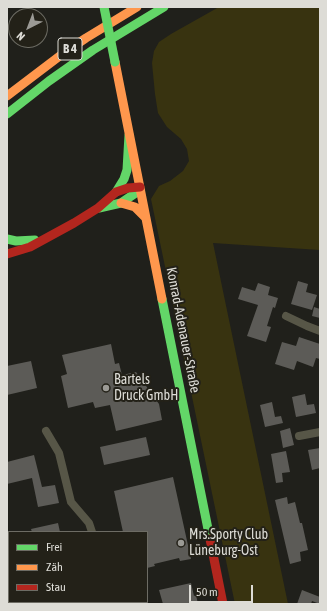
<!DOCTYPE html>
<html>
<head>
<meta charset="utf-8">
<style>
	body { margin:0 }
	#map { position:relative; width:327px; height:611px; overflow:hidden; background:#20201b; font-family:"Asap Condensed",sans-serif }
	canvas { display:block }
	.frame { position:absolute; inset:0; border:8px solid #dddcd6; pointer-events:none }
	.legend { position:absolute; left:8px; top:531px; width:140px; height:72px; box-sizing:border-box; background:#232118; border:1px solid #6d6c64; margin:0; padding:5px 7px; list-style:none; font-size:12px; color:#dddcd6 }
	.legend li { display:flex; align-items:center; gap:8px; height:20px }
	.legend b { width:20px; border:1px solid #6d6c64 }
	.north { position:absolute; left:8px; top:8px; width:40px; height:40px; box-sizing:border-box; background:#232118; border:1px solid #6d6c64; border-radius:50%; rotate:222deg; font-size:11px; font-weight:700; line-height:16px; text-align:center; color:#dddcd6 }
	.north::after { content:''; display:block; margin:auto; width:14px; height:18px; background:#9b9a95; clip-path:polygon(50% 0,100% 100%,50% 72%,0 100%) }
	.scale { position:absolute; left:189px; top:585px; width:64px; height:18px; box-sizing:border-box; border:2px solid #dddcd6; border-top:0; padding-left:5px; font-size:12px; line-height:14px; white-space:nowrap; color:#dddcd6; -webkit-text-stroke:3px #232118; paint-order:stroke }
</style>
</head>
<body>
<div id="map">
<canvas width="327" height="611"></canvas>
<div class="frame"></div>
<ul class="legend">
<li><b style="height:5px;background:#63d668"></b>Frei</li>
<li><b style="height:5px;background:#ff974d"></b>Zäh</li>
<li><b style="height:5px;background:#b3261e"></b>Stau</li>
</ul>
<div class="north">N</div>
<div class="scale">50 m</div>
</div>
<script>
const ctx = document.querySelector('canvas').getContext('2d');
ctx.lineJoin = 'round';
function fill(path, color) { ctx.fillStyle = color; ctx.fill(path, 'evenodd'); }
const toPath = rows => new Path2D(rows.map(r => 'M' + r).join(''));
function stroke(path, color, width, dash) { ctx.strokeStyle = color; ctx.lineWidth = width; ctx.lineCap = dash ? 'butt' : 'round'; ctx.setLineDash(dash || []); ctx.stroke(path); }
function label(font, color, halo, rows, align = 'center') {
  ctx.font = font + ' "Asap Condensed",sans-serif'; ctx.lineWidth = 4; ctx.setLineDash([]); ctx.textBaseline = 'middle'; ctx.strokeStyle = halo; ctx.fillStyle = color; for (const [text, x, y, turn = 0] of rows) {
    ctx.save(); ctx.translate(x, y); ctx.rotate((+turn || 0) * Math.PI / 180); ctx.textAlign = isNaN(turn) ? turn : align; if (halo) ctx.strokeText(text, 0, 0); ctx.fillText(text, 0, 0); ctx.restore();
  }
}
const green = toPath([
	[219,7,320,7,320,250,213,243,288,604,235,604,151,199,159,186,170,181,183,171,189,161,187,149,181,139,167,127,158,113,155,94,152,63,154,51,159,42,171,34]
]);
const building = toPath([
	[298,281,308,284,306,292,317,295,312,310,291,304],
	[258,283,270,287,268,295,278,298,275,308,273,307,267,326,271,327,266,342,247,336,258,305,238,299,242,287,255,291],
	[314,307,320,309,320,318,312,316],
	[299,337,320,344,320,359,316,358,313,367,297,361,294,370,275,364,282,342,296,346],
	[111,344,115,364,119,363,122,375,136,372,159,404,162,420,116,431,110,405,95,408,93,402,68,408,61,376,67,374,62,355],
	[31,361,37,388,7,395,7,366],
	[305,394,307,405,314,404,316,413,296,417,292,397],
	[272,402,275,417,281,416,283,423,265,427,260,405],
	[290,428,294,445,283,448,280,431],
	[146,437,150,455,104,465,100,447],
	[320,448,320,468,312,470,308,450],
	[286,451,290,472,282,473,283,482,276,483,271,454],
	[34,455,42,487,55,485,59,503,38,507,32,478,7,484,7,462],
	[173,477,191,559,180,561,179,558,154,564,155,566,147,568,147,532,123,532,114,491],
	[287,497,288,504,295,502,300,523,302,523,308,550,300,552,301,561,290,564,275,500],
	[58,523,60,532,32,532,31,529],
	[191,583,194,596,196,595,198,604,163,604,159,590],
	[302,590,320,597,320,604,312,601,311,604,297,604]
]);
const street = toPath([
	[286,316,307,326,320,331],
	[46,431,59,453,71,502,89,523,92,532],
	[299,436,320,432],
	[108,602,108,604]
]);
const fast = toPath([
	[7,114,49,81,93,50,164,7],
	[116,192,124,179,127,170,129,135],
	[99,208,121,203,140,190],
	[7,239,16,241,35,240],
	[162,299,210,539]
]);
const slow = toPath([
	[115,62,162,299],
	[7,96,61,55,86,38,137,7],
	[121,203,135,207,146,218]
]);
const jam = toPath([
	[7,254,30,247,74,223,98,208,116,192,128,188,140,187],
	[210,539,223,604]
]);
const fastBridge = toPath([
	[104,7,115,62]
]);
const markers = [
	[106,388,4,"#9b9a95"],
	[181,543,4,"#9b9a95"]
];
const shields = [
	[70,49,24]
];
const shieldNames = [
	["B 4",70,49]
];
const streetNames = [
	["Konrad-Adenauer-Straße",183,330,79]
];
const poiNames = [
	["Bartels",114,380],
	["Druck GmbH",114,396],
	["Mrs.Sporty Club",189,535],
	["Lüneburg-Ost",189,551]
];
fill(green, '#383310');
fill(building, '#5c5b57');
stroke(street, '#575647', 8);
stroke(fast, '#63d668', 9);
stroke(slow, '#ff974d', 9);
stroke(jam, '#b3261e', 9);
stroke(fastBridge, '#63d668', 9);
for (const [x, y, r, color] of markers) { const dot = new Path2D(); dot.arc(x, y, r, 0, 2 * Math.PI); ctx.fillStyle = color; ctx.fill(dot); stroke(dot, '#232118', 1.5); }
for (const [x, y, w] of shields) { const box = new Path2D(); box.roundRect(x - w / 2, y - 11, w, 22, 3); ctx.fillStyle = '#232118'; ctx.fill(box); stroke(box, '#dddcd6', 1); }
label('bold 13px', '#dddcd6', null, shieldNames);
label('14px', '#dddcd6', '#232118', streetNames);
label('14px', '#dddcd6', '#232118', poiNames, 'left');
</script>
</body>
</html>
